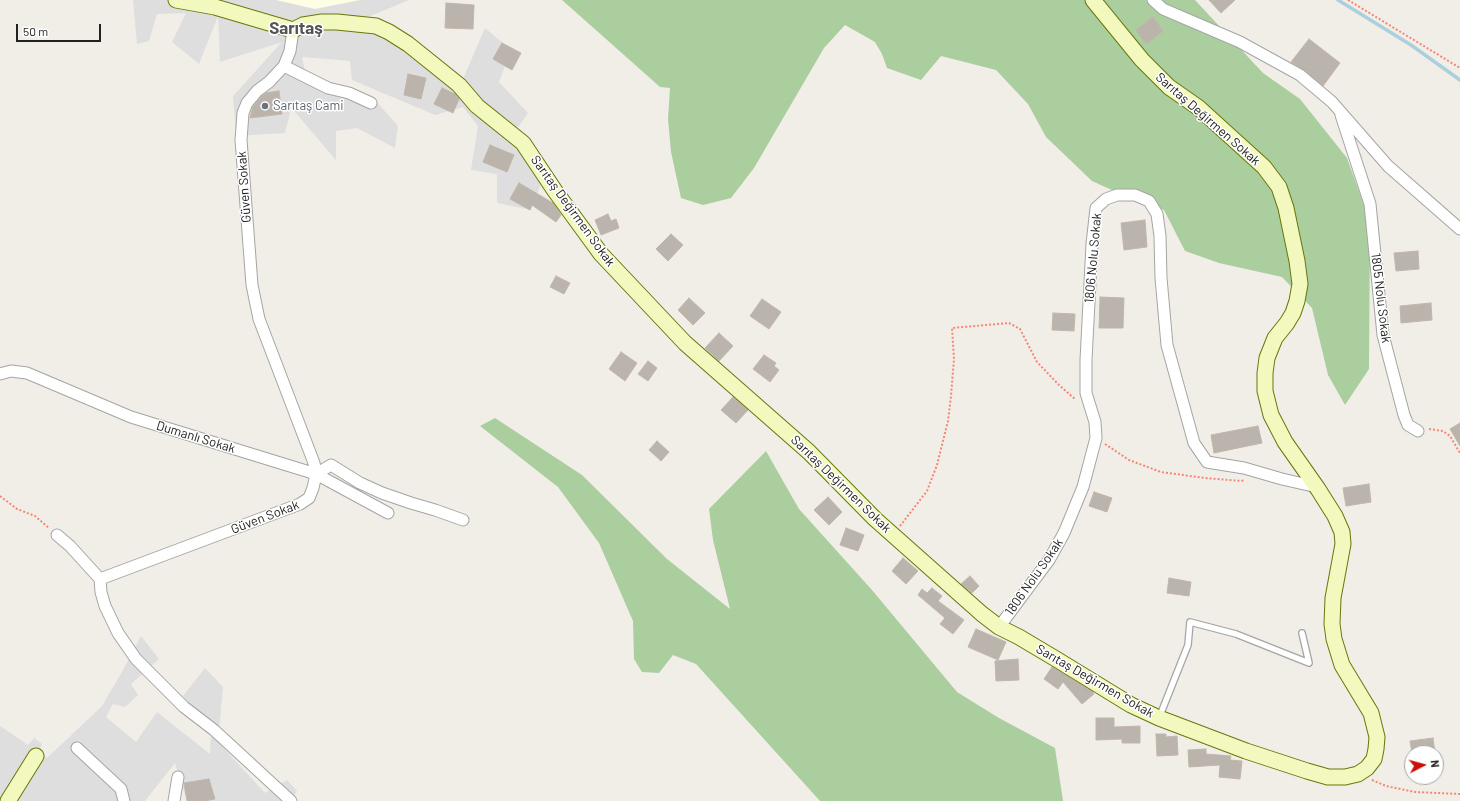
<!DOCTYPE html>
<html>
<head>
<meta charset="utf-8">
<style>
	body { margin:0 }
	#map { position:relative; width:1460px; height:801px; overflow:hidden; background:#f1eee8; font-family:Barlow,sans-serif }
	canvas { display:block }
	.north { position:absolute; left:1404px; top:745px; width:40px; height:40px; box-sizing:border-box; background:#fff; border:1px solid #a6a6a6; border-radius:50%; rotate:84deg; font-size:11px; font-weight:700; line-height:16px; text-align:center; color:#212121 }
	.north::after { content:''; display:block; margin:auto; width:14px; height:18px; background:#ca0e08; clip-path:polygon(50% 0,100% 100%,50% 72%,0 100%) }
	.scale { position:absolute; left:16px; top:24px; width:85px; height:18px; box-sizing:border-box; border:2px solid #212121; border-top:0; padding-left:5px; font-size:12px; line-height:14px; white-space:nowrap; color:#212121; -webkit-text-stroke:3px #fff; paint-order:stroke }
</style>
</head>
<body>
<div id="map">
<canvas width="1460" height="801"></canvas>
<div class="north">N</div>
<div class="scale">50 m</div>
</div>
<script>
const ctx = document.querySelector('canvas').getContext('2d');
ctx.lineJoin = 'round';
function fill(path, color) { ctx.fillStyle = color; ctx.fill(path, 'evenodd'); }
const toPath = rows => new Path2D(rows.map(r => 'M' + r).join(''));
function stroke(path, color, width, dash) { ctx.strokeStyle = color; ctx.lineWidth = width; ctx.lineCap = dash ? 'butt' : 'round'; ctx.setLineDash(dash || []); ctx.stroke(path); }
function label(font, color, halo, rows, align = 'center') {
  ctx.font = font + ' Barlow,sans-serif'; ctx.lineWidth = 3; ctx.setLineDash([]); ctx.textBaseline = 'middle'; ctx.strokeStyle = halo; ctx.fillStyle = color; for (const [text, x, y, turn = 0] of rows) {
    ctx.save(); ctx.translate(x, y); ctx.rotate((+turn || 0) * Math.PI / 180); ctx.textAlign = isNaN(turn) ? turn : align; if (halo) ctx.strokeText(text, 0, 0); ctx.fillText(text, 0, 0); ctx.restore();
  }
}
const residential = toPath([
	[133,0,409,0,363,19,463,79,485,28,511,50,499,82,528,113,515,132,543,178,531,210,497,203,497,174,471,170,478,126,463,107,435,115,352,80,350,61,302,57,306,76,374,99,398,126,395,148,357,128,336,131,336,160,295,112,291,109,285,133,236,136,233,96,282,42,220,62,218,16,199,64,172,42,186,13,157,14,149,41,137,44],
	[141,636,159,659,131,684,138,695,125,707,113,704,106,717,136,742,157,712,210,754,211,734,183,696,205,668,223,687,218,742,265,793,287,780,297,791,290,801,187,801,175,763,145,801,0,801,0,726,28,745,34,738,42,744,38,752,47,758,102,706,122,672]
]);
const education = toPath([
	[276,0,360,0,315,9]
]);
const forest = toPath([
	[562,0,1195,0,1263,73,1300,99,1347,158,1370,222,1369,369,1345,405,1328,375,1312,308,1282,277,1219,263,1185,251,1164,210,1125,196,1092,181,1046,137,1028,104,996,70,941,56,921,80,887,68,882,54,875,42,845,25,824,48,754,168,731,198,703,205,681,198,671,152,668,119,670,88,660,87],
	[495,418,582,475,667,559,730,609,713,540,709,509,766,451,799,509,872,590,957,692,999,718,1055,748,1063,801,820,801,696,664,673,655,659,673,642,672,634,659,633,621,599,543,558,487,480,426]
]);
const stream = toPath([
	[1338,0,1411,45,1460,80]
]);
const building = toPath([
	[1209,0,1235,0,1221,13,1209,0],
	[446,3,474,5,473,29,445,28,446,3],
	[1153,17,1163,31,1146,44,1136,30,1153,17],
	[1309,39,1340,63,1323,86,1304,70,1291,62,1309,39],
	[502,43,521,53,512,70,493,59,502,43],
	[408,74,426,78,421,99,404,95,408,74],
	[442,88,455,94,459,99,453,113,434,104,442,88],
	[279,91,282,114,250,118,253,107,262,96,266,93,279,91],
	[490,145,514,155,507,172,483,162,490,145],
	[519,183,553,203,561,215,556,222,532,205,530,210,510,199,519,183],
	[608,214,611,221,616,219,619,228,601,235,595,220,608,214],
	[1145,220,1147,247,1124,250,1121,223,1145,220],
	[671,234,683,245,668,261,656,249,671,234],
	[1418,251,1419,269,1396,271,1394,253,1418,251],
	[556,276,570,283,564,294,550,287,556,276],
	[1100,297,1124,298,1123,328,1099,328,1100,297],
	[689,298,705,313,693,325,678,310,689,298],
	[762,299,781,312,769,329,750,316,762,299],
	[1431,303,1432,320,1401,323,1400,306,1431,303],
	[1053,313,1075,314,1074,331,1052,330,1053,313],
	[719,333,733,346,719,361,705,348,719,333],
	[621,352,637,363,625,381,609,369,621,352],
	[764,355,776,363,774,366,779,370,770,382,753,369,764,355],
	[648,361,657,368,648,381,638,374,648,361],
	[733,397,748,410,736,423,721,410,733,397],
	[1460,423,1460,446,1450,429,1460,423],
	[1258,426,1262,443,1214,453,1211,435,1258,426],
	[657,441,669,452,661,461,649,450,657,441],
	[1369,484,1371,502,1346,506,1343,488,1369,484],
	[1094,492,1112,498,1107,512,1089,506,1094,492],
	[828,497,842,512,829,525,814,510,828,497],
	[846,528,864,535,858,551,840,545,846,528],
	[903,558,918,571,906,584,892,571,903,558],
	[970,576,979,586,972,593,961,584,970,576],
	[1169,578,1191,582,1189,596,1167,593,1169,578],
	[932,588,942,596,938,601,964,620,953,634,940,624,945,618,918,595,922,589,927,593,932,588],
	[976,629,1006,642,998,660,968,647,976,629],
	[1018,659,1019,680,996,681,995,661,1018,659],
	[1052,667,1092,691,1094,694,1082,704,1063,682,1058,689,1044,679,1052,667],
	[1096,718,1114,718,1114,727,1140,726,1140,743,1122,743,1122,739,1096,740,1096,718],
	[1156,734,1166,734,1166,737,1177,736,1178,755,1157,756,1156,734],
	[1433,738,1435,753,1412,753,1410,741,1433,738],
	[1206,749,1206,754,1231,756,1230,760,1242,761,1240,779,1219,777,1220,765,1189,767,1188,750,1206,749],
	[209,779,215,799,204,801,187,801,184,783,209,779]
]);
const path = toPath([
	[1348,0,1460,68],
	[1429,429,1443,431,1450,436,1460,453],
	[1105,444,1129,460,1161,472,1205,478,1241,481,1245,480],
	[0,496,17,509,35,516,49,528],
	[900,526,927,491,937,465,948,421,951,396,954,359,952,328,1009,323,1020,329,1037,362,1059,385,1076,400],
	[1372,780,1386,786,1415,792,1460,794]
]);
const lane = toPath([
	[1159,718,1188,645,1190,622,1236,634,1309,663,1302,633]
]);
const street = toPath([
	[1153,0,1163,9,1240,42,1300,75,1332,102,1388,166,1460,229],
	[284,66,328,88,349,93,371,103],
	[1341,115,1370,204,1383,335,1404,415,1408,425,1418,431],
	[0,374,11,371,27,373,131,417,316,474,388,513],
	[316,474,331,465,360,483,382,493,411,503,435,510,463,520],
	[57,535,70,546,100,579],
	[999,627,1049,560,1064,533,1083,487,1096,438,1095,422,1086,393,1086,360,1092,244,1096,208,1106,199,1117,195,1135,195,1149,201,1157,214,1160,236,1161,278,1167,345,1194,443,1207,462,1244,468,1282,479,1317,487],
	[77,748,121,789,124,801],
	[174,801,178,777],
	[291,801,214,730,184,707,136,659,118,633,105,606,101,592,100,579,300,504,309,498,313,488,316,474,314,463,259,319,252,285,241,140,243,113,247,103,257,91,269,82,284,66,290,51,293,30]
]);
const secondary = toPath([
	[176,0,215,7,293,30,303,25,322,22,337,22,376,26,389,32,408,44,459,85,477,106,523,143,555,191,601,254,685,343,809,452,875,519,982,614,999,627,1019,637,1056,659,1131,705,1159,718,1246,751,1307,771,1328,777,1345,777,1358,774,1367,768,1374,759,1376,749,1377,737,1371,713,1342,665,1334,639,1332,624,1333,598,1343,544,1342,532,1335,516,1318,489,1285,442,1271,415,1265,391,1265,373,1267,358,1275,338,1287,323,1293,313,1297,301,1300,284,1297,261,1286,208,1279,187,1264,167,1199,108,1169,87,1142,60,1093,0],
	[8,801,36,756]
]);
const markers = [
	[265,106,4,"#6b7280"]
];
const worshipNames = [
	["Sarıtaş Cami",273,106]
];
const streetNames = [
	["Sarıtaş Değirmen Sokak",1208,119,41],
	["Güven Sokak",244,187,-94],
	["Sarıtaş Değirmen Sokak",573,211,54],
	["1806 Nolu Sokak",1093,258,-85],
	["1805 Nolu Sokak",1381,298,83],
	["Dumanlı Sokak",196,437,17],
	["Sarıtaş Değirmen Sokak",841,484,44],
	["Güven Sokak",265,517,-21],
	["1806 Nolu Sokak",1034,577,-55],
	["Sarıtaş Değirmen Sokak",1095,681,30]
];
const districtNames = [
	["Sarıtaş",296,28]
];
fill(residential, '#dfdede');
fill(education, '#fdfee4');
fill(forest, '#abce9f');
stroke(stream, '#abd0dc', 3.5);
fill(building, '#bbb4ad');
stroke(building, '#c2b6ab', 1);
stroke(lane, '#a5a5a5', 8);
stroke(street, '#a5a5a5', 13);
stroke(secondary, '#687709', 17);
stroke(path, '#f58675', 2, [2, 2]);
stroke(lane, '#fff', 5.5);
stroke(street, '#fff', 11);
stroke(secondary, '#f3f8bf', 15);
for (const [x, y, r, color] of markers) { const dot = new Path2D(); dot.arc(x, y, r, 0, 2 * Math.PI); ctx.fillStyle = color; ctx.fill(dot); stroke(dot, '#fff', 1.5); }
label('13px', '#5b616d', '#fff', worshipNames, 'left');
label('13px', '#212121', '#fff', streetNames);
label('bold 17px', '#545454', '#fff', districtNames);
</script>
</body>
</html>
